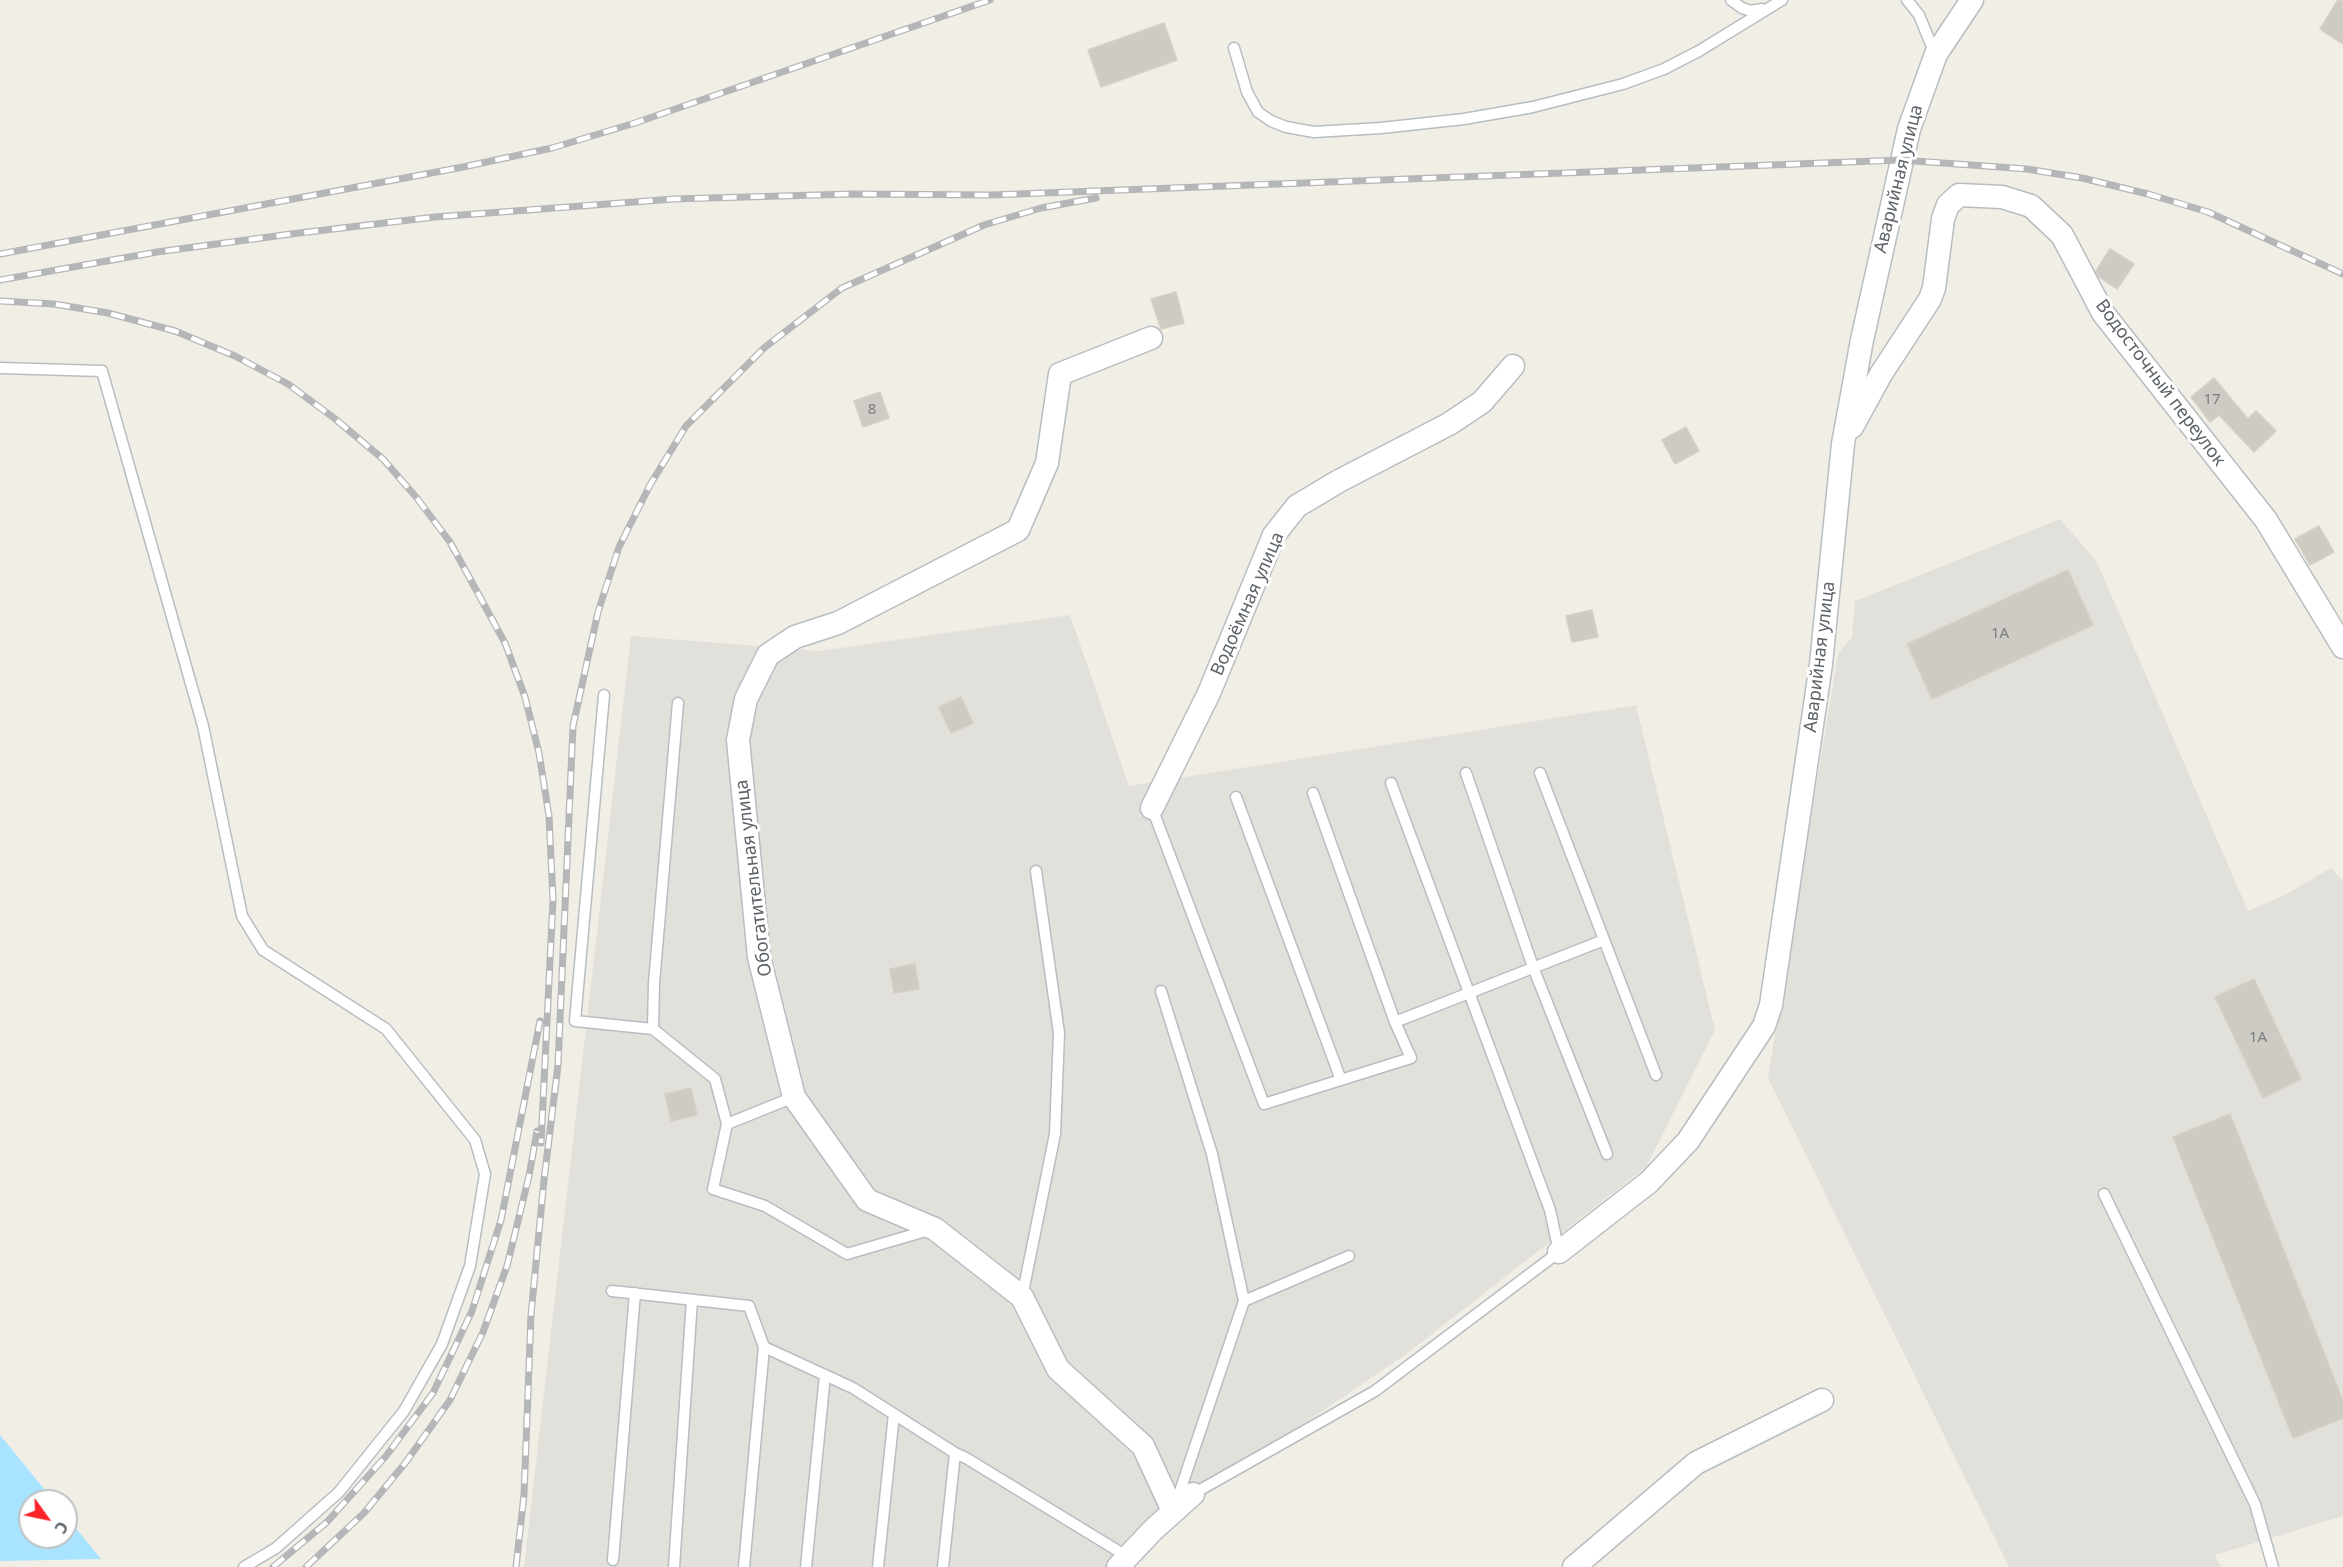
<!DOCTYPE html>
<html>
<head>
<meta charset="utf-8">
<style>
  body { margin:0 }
  #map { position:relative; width:2343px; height:1567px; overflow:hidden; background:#f1eee6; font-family:"Noto Sans",sans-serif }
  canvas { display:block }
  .north { position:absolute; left:18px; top:1489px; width:60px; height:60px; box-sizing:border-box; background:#fff; border:2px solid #bec1c3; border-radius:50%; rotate:123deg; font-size:16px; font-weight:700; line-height:24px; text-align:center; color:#5d6368 }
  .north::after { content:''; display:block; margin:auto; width:21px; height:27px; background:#fb2228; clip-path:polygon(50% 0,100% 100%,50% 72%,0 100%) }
</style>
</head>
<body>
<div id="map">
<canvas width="2343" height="1567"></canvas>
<div class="north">С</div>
</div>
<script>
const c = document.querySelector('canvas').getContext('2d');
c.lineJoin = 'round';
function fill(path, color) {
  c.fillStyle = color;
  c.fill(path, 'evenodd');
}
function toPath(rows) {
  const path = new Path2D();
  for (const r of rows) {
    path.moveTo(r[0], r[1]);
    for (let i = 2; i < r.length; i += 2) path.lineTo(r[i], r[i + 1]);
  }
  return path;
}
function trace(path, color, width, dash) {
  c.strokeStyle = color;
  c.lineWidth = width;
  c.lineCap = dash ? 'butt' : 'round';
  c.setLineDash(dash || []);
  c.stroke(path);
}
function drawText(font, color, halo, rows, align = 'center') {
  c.font = font + ' "Noto Sans",sans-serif';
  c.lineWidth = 6;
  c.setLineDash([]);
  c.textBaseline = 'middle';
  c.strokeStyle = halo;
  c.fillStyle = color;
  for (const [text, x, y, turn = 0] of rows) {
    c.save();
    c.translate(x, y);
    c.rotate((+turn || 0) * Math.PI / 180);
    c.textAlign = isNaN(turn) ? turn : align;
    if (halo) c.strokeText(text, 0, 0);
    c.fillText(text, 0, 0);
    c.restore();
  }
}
fill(toPath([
  [2060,519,2097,562,2248,911,2283,896,2331,868,2343,881,2343,1516,2215,1555,2221,1567,2009,1567,1768,1078,1838,654,1852,637,1855,601],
  [1070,615,1129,786,1636,705,1715,1030,1646,1167,1405,1355,1131,1541,1106,1567,524,1567,631,636,820,651]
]), '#e2e0da');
fill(toPath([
  [0,1435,54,1501,30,1501,30,1537,66,1537,66,1516,101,1559,0,1561]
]), '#a8e3ff');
const building = toPath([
  [2338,0,2343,0,2343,44,2320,29,2338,0],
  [1164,23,1177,60,1101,87,1088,50,1164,23],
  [2110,249,2134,264,2117,289,2099,277,2096,271,2110,249],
  [1176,292,1184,323,1161,329,1151,299,1176,292],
  [2214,378,2248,419,2256,411,2276,431,2254,452,2219,415,2210,422,2191,397,2214,378],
  [880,392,889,418,863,427,854,401,880,392],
  [1686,427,1699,451,1675,464,1662,440,1686,427],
  [2319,526,2334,552,2310,565,2295,539,2319,526],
  [2068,570,2093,625,1932,699,1907,644,2068,570],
  [1592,610,1598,637,1572,642,1566,616,1592,610],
  [961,697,973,723,951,733,939,707,961,697],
  [915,964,919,989,894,993,890,969,915,964],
  [2254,979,2301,1079,2263,1098,2215,997,2254,979],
  [691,1088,697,1115,671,1121,665,1094,691,1088],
  [2230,1114,2343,1401,2343,1418,2293,1438,2173,1137,2230,1114]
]);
fill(building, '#cecbc5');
trace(building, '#d7cfc3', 1.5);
const service = toPath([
  [1731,0,1742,8,1751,11,1762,9],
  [1907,0,1919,15,1935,54],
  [1234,48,1247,92,1258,112,1271,121,1286,127,1314,132,1381,128,1464,119,1533,107,1623,84,1664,69,1699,51,1782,0],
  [0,368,102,371,203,726,242,916,263,950,386,1029,475,1140,485,1174,470,1266,442,1344,404,1411,339,1492,276,1548,244,1567],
  [604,695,575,1021,653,1029],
  [678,703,654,983,653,1029,715,1079,727,1124,713,1189,765,1206,847,1254,929,1230],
  [1466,773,1533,967,1607,1154],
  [1540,773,1656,1075],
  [1313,793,1395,1022],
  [1236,797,1341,1080],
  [1152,808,1264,1104,1411,1058,1395,1022,1604,940],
  [1161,991,1212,1154,1244,1301,1176,1503],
  [727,1124,794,1097],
  [2104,1194,2255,1504,2273,1567],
  [612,1291,749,1306,764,1347,853,1388,955,1453],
  [1022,1297,1055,1134,1059,1033,1036,871],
  [1244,1301,1349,1256],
  [1193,1494,1375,1391,1559,1252,1550,1210,1391,783],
  [613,1560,635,1293],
  [674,1567,692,1300],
  [744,1567,764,1347],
  [806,1567,825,1375],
  [878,1567,894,1414],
  [943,1567,955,1453,966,1458,1128,1557]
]);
const minor = toPath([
  [1151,338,1060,374,1047,463,1018,530,838,623,795,637,768,655,746,699,738,740,759,957,794,1097,867,1200,935,1229,1022,1297,1058,1369,1143,1446,1173,1511],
  [1852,427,1881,374,1930,299,1934,288,1943,219,1948,205,1959,195,2002,197,2031,206,2062,235,2103,313,2266,520,2343,647],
  [1152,808,1209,693,1274,535,1297,506,1339,481,1449,424,1482,402,1513,366],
  [1559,1252,1649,1182,1688,1141,1764,1026,1771,1005,1821,664,1843,444,1862,340,1909,129,1936,54,1972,0],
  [1118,1567,1153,1530,1193,1494],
  [1574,1567,1696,1463,1822,1400]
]);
trace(service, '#b8bdc1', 13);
trace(minor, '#b8bdc1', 25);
trace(service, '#fff', 10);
trace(minor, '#fff', 22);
const rail = toPath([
  [0,254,463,167,552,148,635,123,990,0],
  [0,280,157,252,291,234,435,217,674,199,853,194,991,195,1901,160,2027,169,2082,178,2148,194,2208,212,2343,274],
  [0,301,54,304,108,313,175,331,235,356,288,384,334,418,383,459,416,497,450,542,505,643,525,697,539,753,549,816,553,900,541,1143],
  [273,1567,327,1522,386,1456,433,1393,472,1311,501,1220,540,1021],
  [306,1567,364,1513,406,1462,450,1400,483,1332,507,1266,529,1176,537,1131],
  [516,1567,524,1495,531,1315,544,1180,558,1065,573,726,598,612,619,547,650,485,686,426,764,348,842,288,984,225,1041,208,1096,198]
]);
trace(rail, '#b5b6b7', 7);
trace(rail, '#fff', 4.5, [14]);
drawText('15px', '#797d7f', null, [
  ["17",2212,400],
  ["8",872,410],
  ["1А",2000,634],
  ["1А",2258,1038]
]);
drawText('18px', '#5d6368', '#fff', [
  ["Аварийная улица",1899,179,-76],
  ["Водосточный переулок",2160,383,53],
  ["Водоёмная улица",1248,604,-66],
  ["Аварийная улица",1820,657,-83],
  ["Обогатительная улица",754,878,-97]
]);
</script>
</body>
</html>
